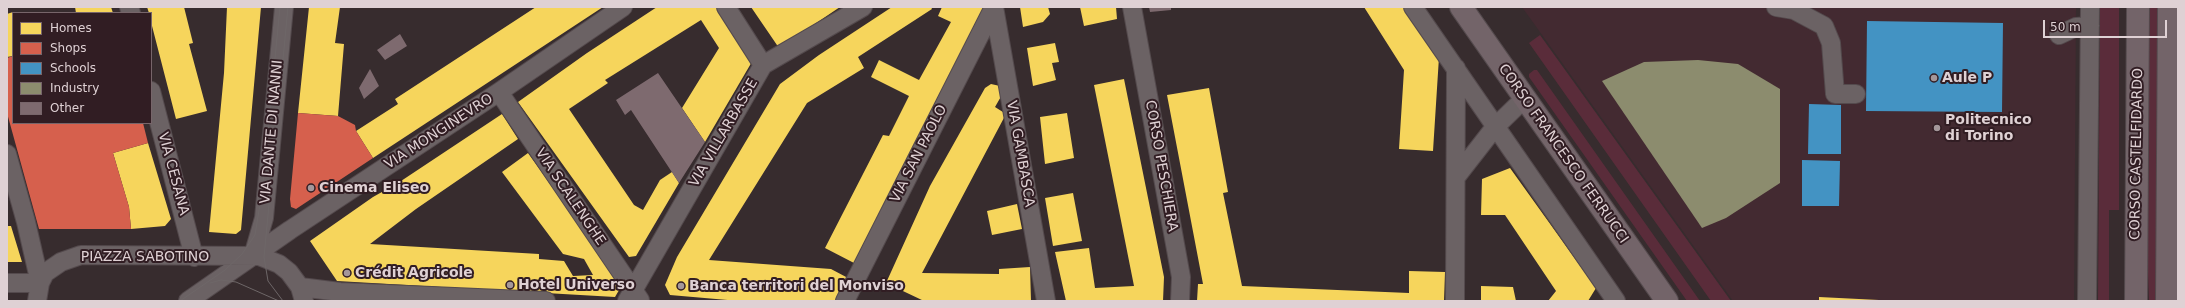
<!DOCTYPE html>
<html>
<head>
<meta charset="utf-8">
<style>
  body { margin:0 }
  #map { position:relative; width:2185px; height:308px; overflow:hidden; background:#372c2e; font-family:"DejaVu Sans",sans-serif }
  canvas { display:block }
  .frame { position:absolute; inset:0; border:8px solid #dfd1d4; pointer-events:none }
  .legend { position:absolute; left:12px; top:12px; width:140px; height:112px; box-sizing:border-box; background:#311d23; border:1px solid #77656a; margin:0; padding:5px 7px; list-style:none; font-size:12px; color:#dfd1d4 }
  .legend li { display:flex; align-items:center; gap:8px; height:20px }
  .legend b { width:20px; border:1px solid #77656a }
  .scale { position:absolute; left:2043px; top:20px; width:124px; height:18px; box-sizing:border-box; border:2px solid #dfd1d4; border-top:0; padding-left:5px; font-size:12px; line-height:14px; white-space:nowrap; color:#dfd1d4; -webkit-text-stroke:3px #311d23; paint-order:stroke }
</style>
</head>
<body>
<div id="map">
<canvas width="2185" height="308"></canvas>
<div class="frame"></div>
<ul class="legend">
<li><b style="height:11px;background:#f6d55c"></b>Homes</li>
<li><b style="height:11px;background:#d6604d"></b>Shops</li>
<li><b style="height:11px;background:#4393c3"></b>Schools</li>
<li><b style="height:11px;background:#8c8c6e"></b>Industry</li>
<li><b style="height:11px;background:#7e6a6f"></b>Other</li>
</ul>
<div class="scale">50 m</div>
</div>
<script>
const c = document.querySelector('canvas').getContext('2d');
c.lineJoin = 'round';
function fill(path, color) {
  c.fillStyle = color;
  c.fill(path, 'evenodd');
}
function toPath(rows) {
  const path = new Path2D();
  for (const r of rows) {
    path.moveTo(r[0], r[1]);
    for (let i = 2; i < r.length; i += 2) path.lineTo(r[i], r[i + 1]);
  }
  return path;
}
function trace(path, color, width, dash) {
  c.strokeStyle = color;
  c.lineWidth = width;
  c.lineCap = dash ? 'butt' : 'round';
  c.setLineDash(dash || []);
  c.stroke(path);
}
function drawText(font, color, halo, rows, align = 'center') {
  c.font = font + ' "DejaVu Sans",sans-serif';
  c.lineWidth = 4;
  c.setLineDash([]);
  c.textBaseline = 'middle';
  c.strokeStyle = halo;
  c.fillStyle = color;
  for (const [text, x, y, turn = 0] of rows) {
    c.save();
    c.translate(x, y);
    c.rotate((+turn || 0) * Math.PI / 180);
    c.textAlign = isNaN(turn) ? turn : align;
    if (halo) c.strokeText(text, 0, 0);
    c.fillText(text, 0, 0);
    c.restore();
  }
}
fill(toPath([
  [1522,7,2076,7,2074,301,1733,301]
]), '#432a31');
fill(toPath([
  [2100,7,2119,7,2119,210,2109,210,2109,301,2098,301],
  [2147,7,2160,7,2158,301,2149,301,2148,274,2145,244],
  [1540,35,1731,301,1711,301,1529,43],
  [1534,70,1537,70,1700,301,1687,301,1529,77,1529,74]
]), '#5a2c3a');
fill(toPath([
  [75,7,111,7,113,13,76,13],
  [147,7,184,7,193,43,189,44,207,111,176,119,151,22,151,13,149,13],
  [227,7,261,7,241,230,236,234,209,232,224,73],
  [309,7,340,7,335,43,344,44,338,116,298,113],
  [536,7,603,7,373,158,356,131,398,104,395,99],
  [657,7,719,7,753,60,705,142,682,108,719,48,701,20,605,80,608,83,569,109,634,205,643,210,660,180,672,172,679,183,636,256,629,257,518,102,587,53],
  [751,7,840,7,779,48],
  [892,7,931,7,932,9,858,57,864,68,807,103,709,260,831,269,848,278,836,301,739,301,670,295,665,285,677,257,780,84,819,55],
  [942,7,984,7,854,263,825,248,883,135,889,136,909,96,871,77,879,60,919,80,951,22,938,16],
  [1020,7,1048,7,1050,14,1043,22,1023,27],
  [1080,7,1116,7,1117,19,1084,26],
  [1364,7,1407,7,1439,57,1433,151,1399,149,1404,70],
  [13,12,13,56,7,57,7,14],
  [1055,43,1059,62,1052,63,1056,80,1033,86,1027,48],
  [1124,79,1164,277,1163,301,1066,301,1055,252,1089,248,1095,288,1134,286,1094,85],
  [991,84,1000,86,1003,93,995,107,1006,114,922,273,999,274,999,269,1030,267,1031,301,924,301,886,283,930,186,985,88],
  [1209,88,1228,192,1223,193,1242,286,1409,293,1409,271,1445,272,1444,301,1197,301,1198,284,1203,284,1167,95],
  [1067,113,1074,158,1045,164,1040,117],
  [502,114,518,139,416,209,370,244,539,254,539,259,564,261,573,276,593,275,584,259,563,254,502,172,528,153,622,285,615,297,337,281,310,241,373,197,398,183],
  [148,143,171,219,165,226,131,229,129,207,113,153],
  [1510,168,1596,288,1588,301,1548,301,1556,291,1505,215,1481,215,1482,179],
  [1073,193,1082,241,1053,246,1045,198],
  [1017,204,1022,229,992,235,987,211],
  [7,226,11,226,22,262,7,262],
  [1481,286,1513,287,1516,301,1481,301],
  [1819,297,1879,300,1879,301,1819,301]
]), '#f6d55c');
fill(toPath([
  [13,56,13,123,143,123,148,143,113,153,129,207,131,229,39,229,7,113,7,58],
  [298,113,338,116,355,125,356,131,373,158,296,209,291,207,290,199]
]), '#d6604d');
fill(toPath([
  [1867,21,2003,23,2002,112,1866,111],
  [1809,104,1841,105,1841,154,1808,154],
  [1802,160,1840,161,1839,206,1802,206]
]), '#4393c3');
fill(toPath([
  [1698,60,1738,64,1780,89,1780,183,1726,218,1702,228,1602,81,1644,62]
]), '#8c8c6e');
fill(toPath([
  [1149,7,1171,7,1171,10,1150,12],
  [400,34,407,46,385,60,377,50],
  [370,69,379,86,364,99,359,88],
  [658,73,705,142,679,183,631,110,625,115,616,100]
]), '#7e6a6f');
const minor = toPath([
  [129,7,131,13],
  [726,7,763,65],
  [994,7,1046,301],
  [1132,7,1181,277,1180,301],
  [1413,7,1616,301],
  [1776,7,1794,10,1824,26,1831,43,1835,94,1856,94],
  [2059,35,2076,27,2090,26],
  [151,91,194,257],
  [499,92,640,300],
  [7,154,26,222,40,283,7,283],
  [1456,177,1495,127,1524,99],
  [253,256,264,218,284,7],
  [300,287,340,292,546,301],
  [37,301,40,283,45,273,61,262,81,255,259,256,279,264,289,272,300,287,304,301],
  [188,301,290,230,499,92,623,7],
  [627,301,763,65,863,7],
  [845,301,994,7],
  [1455,301,1456,68],
  [2087,301,2090,7]
]);
const major = toPath([
  [1461,7,1667,301],
  [2136,301,2138,7],
  [2167,301,2169,7]
]);
trace(minor, '#544a4d', 20);
trace(major, '#544a4d', 24);
trace(minor, '#6b6264', 18);
trace(major, '#736469', 22);
trace(toPath([
  [210,283,221,280,236,282,279,301],
  [180,301,225,270,242,254,255,235,262,192,280,7],
  [283,301,268,281,264,257,288,7]
]), '#6e6768', 1);
for (const [x, y, r, color] of [
  [1934,78,4,"#a4979a"],
  [1937,128,4,"#a4979a"],
  [311,188,4,"#a4979a"],
  [347,273,4,"#a4979a"],
  [510,285,4,"#a4979a"],
  [681,286,4,"#a4979a"]
]) {
  const dot = new Path2D();
  dot.arc(x, y, r, 0, 2 * Math.PI);
  c.fillStyle = color;
  c.fill(dot);
  trace(dot, '#311d23', 1.5);
}
drawText('bold 14px', '#dfd1d4', '#311d23', [
  ["Aule P",1942,78],
  ["Politecnico",1945,120],
  ["di Torino",1945,136],
  ["Cinema Eliseo",319,188],
  ["Crédit Agricole",355,273],
  ["Hotel Universo",518,285],
  ["Banca territori del Monviso",689,286]
], 'left');
drawText('14px', '#dfd1d4', '#311d23', [
  ["VIA DANTE DI NANNI",272,132,-85],
  ["VIA MONGINEVRO",439,132,-33],
  ["VIA VILLARBASSE",724,133,-60],
  ["VIA SAN PAOLO",919,154,-63],
  ["VIA GAMBASCA",1020,154,80],
  ["CORSO FRANCESCO FERRUCCI",1563,154,55],
  ["CORSO CASTELFIDARDO",2137,154,-89],
  ["CORSO PESCHIERA",1161,166,80],
  ["VIA CESANA",173,174,75],
  ["VIA SCALENGHE",570,197,56],
  ["PIAZZA SABOTINO",145,257]
]);
</script>
</body>
</html>
